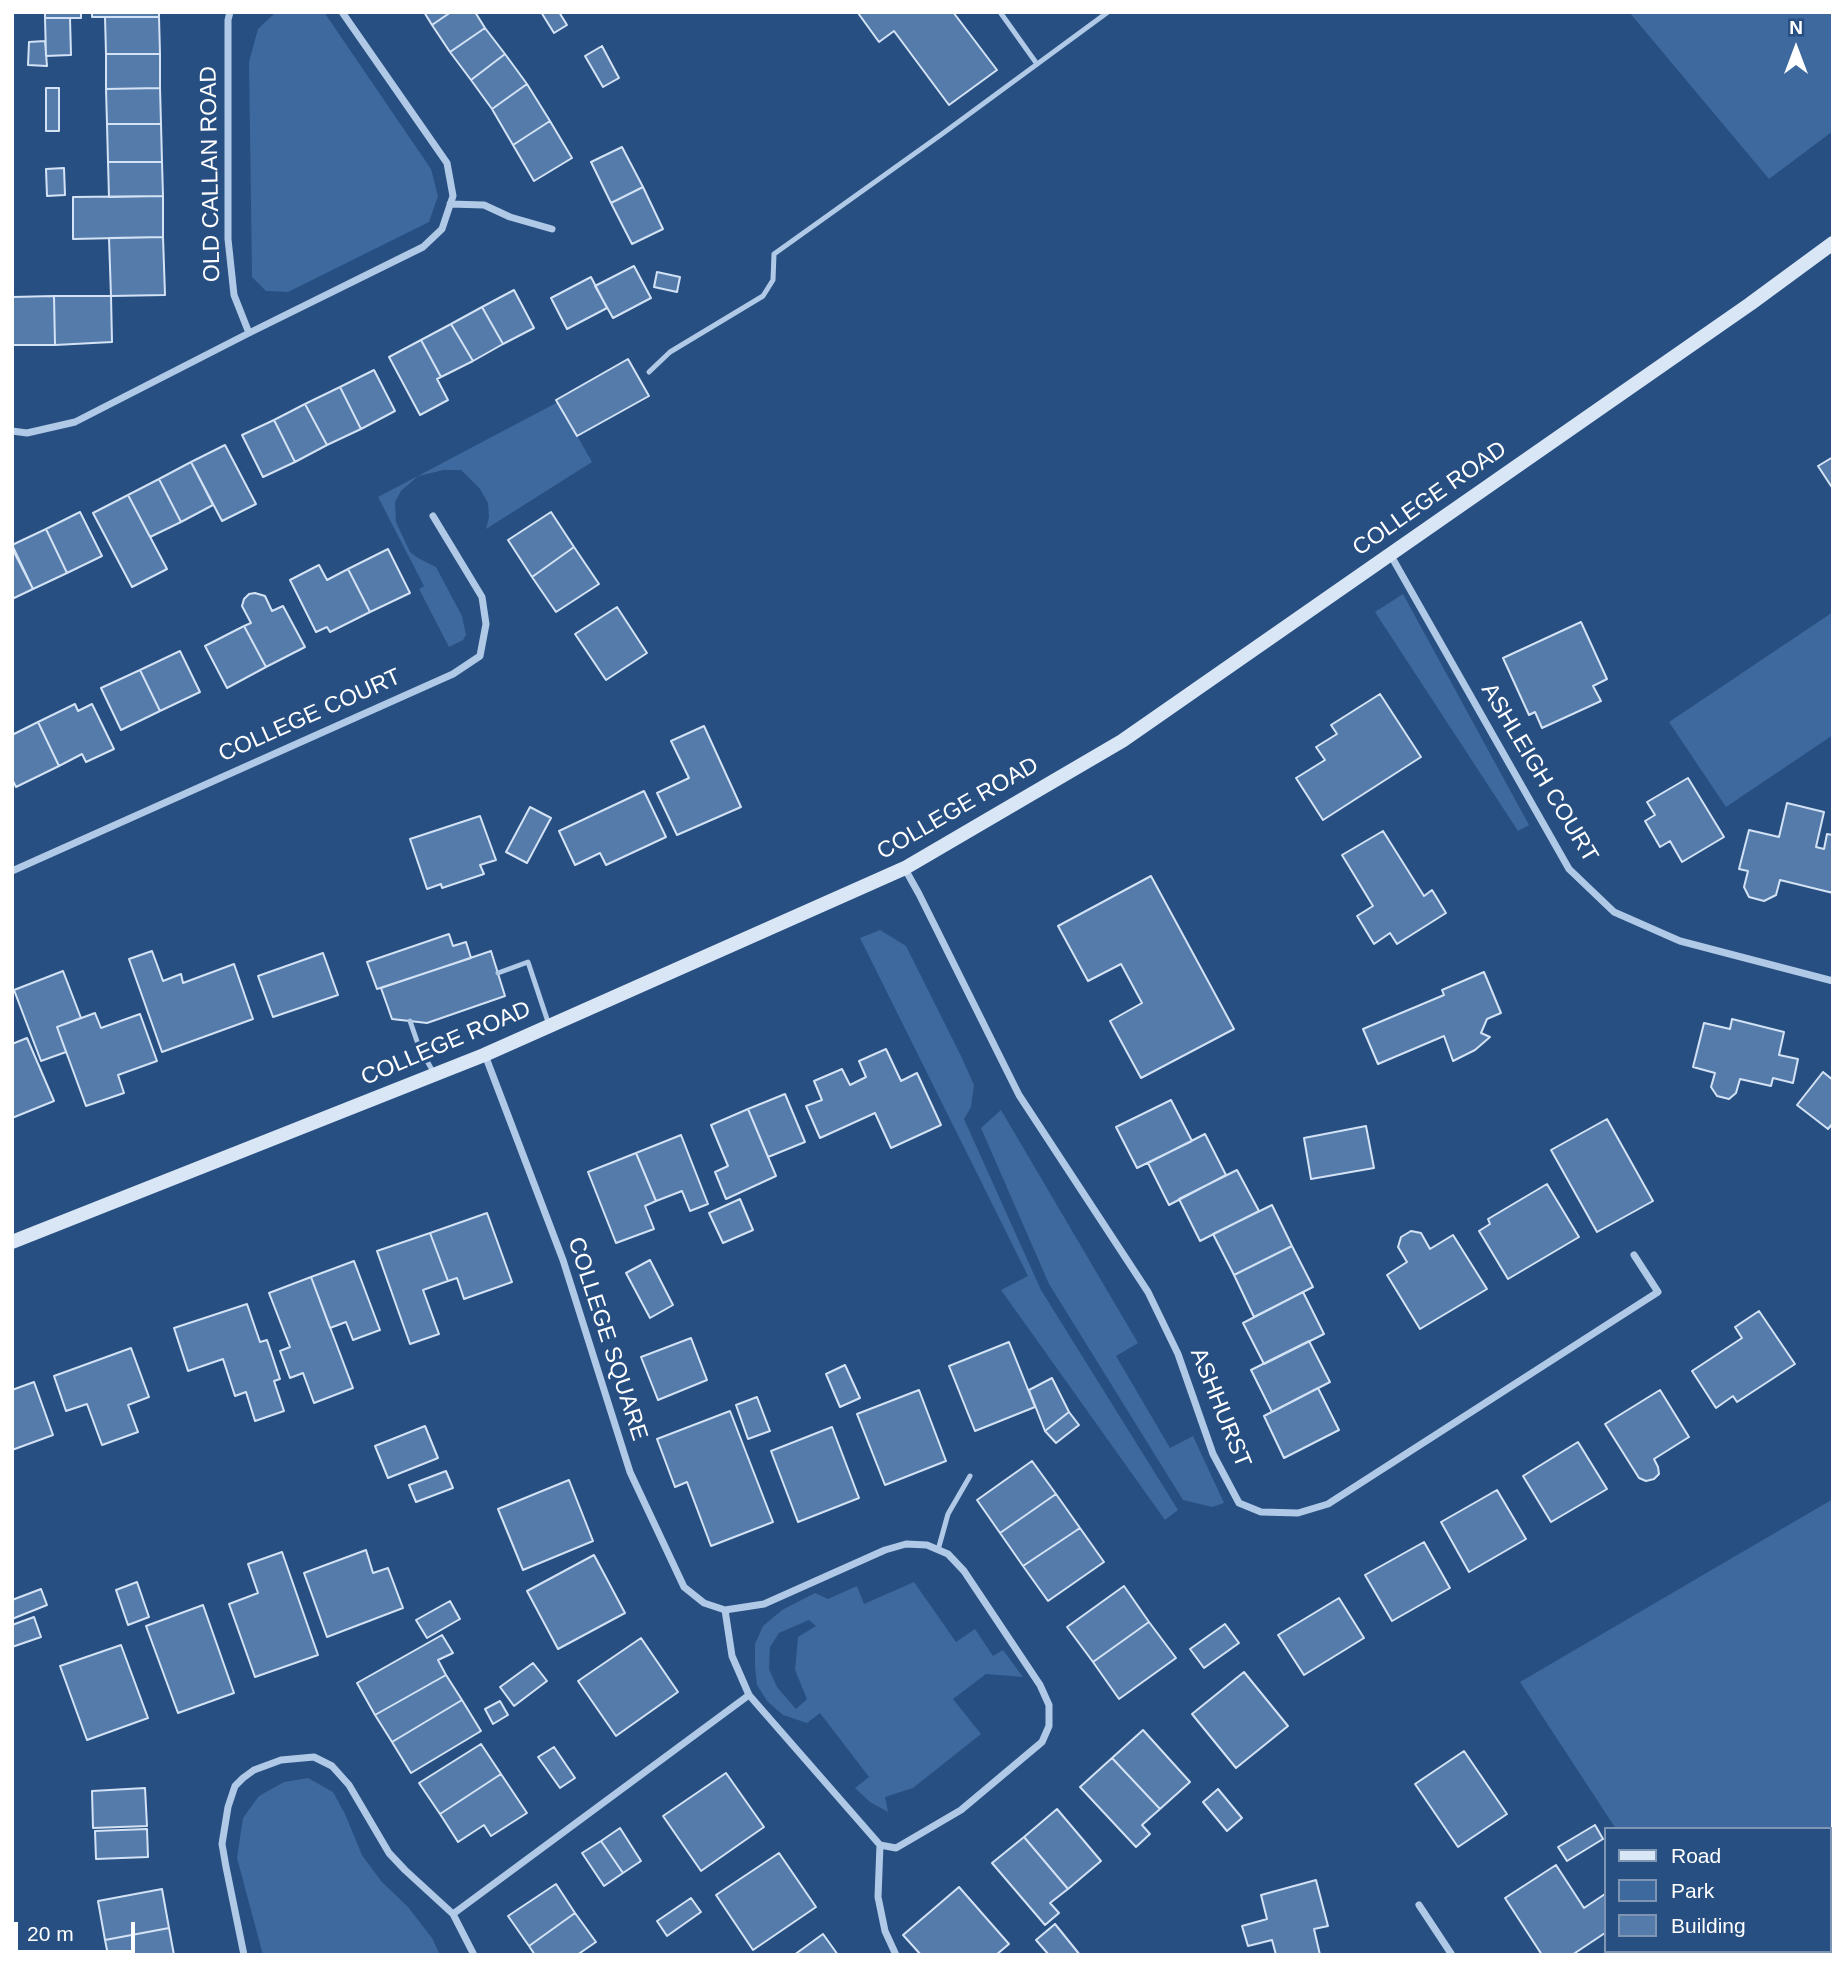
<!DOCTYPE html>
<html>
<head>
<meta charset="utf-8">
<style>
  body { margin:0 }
  #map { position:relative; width:1845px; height:1967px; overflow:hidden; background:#284f81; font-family:Helvetica,sans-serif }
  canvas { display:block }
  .frame { position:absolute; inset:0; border:14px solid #fff; pointer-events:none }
  .legend { position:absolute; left:1604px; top:1827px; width:228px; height:126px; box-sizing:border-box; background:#284f81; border:2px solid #7e95b3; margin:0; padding:9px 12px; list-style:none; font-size:21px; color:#fff }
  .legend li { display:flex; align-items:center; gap:14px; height:35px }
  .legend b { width:35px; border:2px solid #7e95b3 }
  .north { position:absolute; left:1761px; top:14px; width:70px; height:70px; -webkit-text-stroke:5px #284f81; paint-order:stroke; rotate:0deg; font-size:19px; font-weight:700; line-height:28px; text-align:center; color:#fff }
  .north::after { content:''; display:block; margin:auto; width:24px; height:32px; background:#fff; clip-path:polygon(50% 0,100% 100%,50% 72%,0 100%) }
  .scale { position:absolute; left:14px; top:1922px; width:121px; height:32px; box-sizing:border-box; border:4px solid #fff; border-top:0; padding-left:9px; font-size:21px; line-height:24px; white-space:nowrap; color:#fff; -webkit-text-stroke:5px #284f81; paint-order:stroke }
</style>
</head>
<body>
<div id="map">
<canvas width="1845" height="1967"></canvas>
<div class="frame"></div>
<ul class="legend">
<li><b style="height:9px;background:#d9e6f6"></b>Road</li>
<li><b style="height:19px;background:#3d699e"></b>Park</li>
<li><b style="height:19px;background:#557bab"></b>Building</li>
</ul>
<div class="north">N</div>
<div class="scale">20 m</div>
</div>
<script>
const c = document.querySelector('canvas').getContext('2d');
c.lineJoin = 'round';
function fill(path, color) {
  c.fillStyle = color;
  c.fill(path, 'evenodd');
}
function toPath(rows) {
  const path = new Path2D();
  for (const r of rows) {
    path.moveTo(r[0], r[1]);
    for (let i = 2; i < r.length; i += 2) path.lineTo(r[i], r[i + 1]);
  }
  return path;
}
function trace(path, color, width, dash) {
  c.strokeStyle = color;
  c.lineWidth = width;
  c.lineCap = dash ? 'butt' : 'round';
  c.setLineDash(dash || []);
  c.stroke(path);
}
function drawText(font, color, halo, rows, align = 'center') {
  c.font = font + ' Helvetica,sans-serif';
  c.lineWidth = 7;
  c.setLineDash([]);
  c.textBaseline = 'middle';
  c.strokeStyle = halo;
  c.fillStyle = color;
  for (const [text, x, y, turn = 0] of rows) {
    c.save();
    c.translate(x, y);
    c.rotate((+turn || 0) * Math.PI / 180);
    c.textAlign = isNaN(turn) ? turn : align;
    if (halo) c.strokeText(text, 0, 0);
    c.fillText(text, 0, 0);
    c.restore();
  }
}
fill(toPath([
  [276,12,324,12,431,169,438,196,429,222,288,292,266,291,252,277,249,62,258,29],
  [1629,12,1833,12,1833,131,1769,179],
  [558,402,592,462,486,529,489,517,488,503,480,489,461,470,444,470,418,476,401,491,395,502,396,522,410,552,418,558,436,567,462,616,466,635,463,640,449,647,419,589,424,586,378,497],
  [1403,594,1529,825,1518,831,1375,612],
  [1833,612,1833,735,1726,807,1669,722],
  [880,930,906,946,961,1056,974,1085,971,1107,964,1119,1041,1290,1178,1510,1165,1520,1001,1290,1028,1276,860,938],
  [1001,1110,1138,1343,1116,1356,1170,1448,1193,1436,1224,1503,1212,1507,1183,1500,1049,1284,981,1128],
  [1833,1499,1833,1955,1698,1955,1696,1951,1829,1951,1829,1829,1616,1829,1520,1682],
  [914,1582,956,1642,975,1629,993,1656,1003,1650,1023,1677,986,1674,953,1699,981,1734,913,1788,885,1797,888,1812,870,1802,855,1788,869,1777,820,1713,807,1723,783,1715,767,1701,757,1685,755,1667,755,1644,763,1626,782,1610,815,1593,828,1599,857,1586,864,1604],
  [809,1620,816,1626,798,1637,795,1670,807,1699,796,1709,777,1687,769,1669,770,1647,779,1633],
  [308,1778,333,1792,345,1814,362,1855,381,1881,408,1907,432,1938,440,1955,263,1955,237,1858,243,1818,259,1796,284,1782]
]), '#3d699e');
const building = toPath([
  [45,12,81,12,81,18,45,18,45,12],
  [92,12,159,12,159,17,92,17,92,12],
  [424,12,451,12,432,25,424,12],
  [451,12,475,12,485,28,450,52,432,25,451,12],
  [541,12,559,12,567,25,554,33,541,12],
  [953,12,997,70,949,105,894,31,879,42,858,13,953,12],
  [105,17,159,17,160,54,106,54,105,17],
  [45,18,70,18,71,55,46,56,45,18],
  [485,28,505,54,471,80,450,52,485,28],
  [45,41,47,66,28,65,29,42,45,41],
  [602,46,619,78,603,87,585,56,602,46],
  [106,54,160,54,160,88,106,89,106,54],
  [505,54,527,84,492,109,471,80,505,54],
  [527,84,550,121,513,145,492,109,527,84],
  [46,88,59,88,59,131,46,131,46,88],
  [160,88,161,124,107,124,106,89,160,88],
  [550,121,572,158,534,181,513,145,550,121],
  [107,124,161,124,162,162,108,162,107,124],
  [622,147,643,187,611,203,591,162,622,147],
  [108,162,162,162,163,196,109,197,108,162],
  [64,168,65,195,47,196,46,169,64,168],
  [643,187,663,229,632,244,611,203,643,187],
  [163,196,163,237,73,239,73,197,163,196],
  [163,237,165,295,111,296,109,238,163,237],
  [634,266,651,298,613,318,595,286,634,266],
  [657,272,680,277,677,292,654,287,657,272],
  [591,277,607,308,567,329,551,298,591,277],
  [514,290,534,328,503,344,482,307,514,290],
  [54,296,55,345,13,345,12,297,54,296],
  [54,296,111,296,112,342,55,345,54,296],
  [482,307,503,344,473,361,451,324,482,307],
  [451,324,473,361,441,377,421,340,451,324],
  [421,340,441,377,437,379,448,400,420,415,389,357,421,340],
  [628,359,649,396,577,436,556,400,628,359],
  [374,370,395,411,361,429,340,387,374,370],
  [340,387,361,429,327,445,305,404,340,387],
  [305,404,327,445,295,462,274,420,305,404],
  [274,420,295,462,263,477,242,435,274,420],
  [225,445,256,504,222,521,191,462,225,445],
  [1833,457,1833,489,1818,466,1833,457],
  [191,462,213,505,181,522,159,479,191,462],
  [159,479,181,522,150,537,128,495,159,479],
  [128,495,167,569,132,587,93,513,128,495],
  [80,512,102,556,67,573,46,529,80,512],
  [551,512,574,547,532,577,508,540,551,512],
  [46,529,67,573,33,589,12,545,46,529],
  [574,547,599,584,556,612,532,577,574,547],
  [12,548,33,589,12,599,12,548],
  [388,549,410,593,370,612,348,569,388,549],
  [319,565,327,580,348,569,370,612,330,632,327,627,316,632,290,580,319,565],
  [255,593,265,596,272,611,283,606,305,647,266,667,244,626,251,623,242,606,244,599,249,594,255,593],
  [617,607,647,653,606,680,575,634,617,607],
  [1581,622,1607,679,1593,686,1601,701,1542,728,1535,712,1529,715,1503,658,1581,622],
  [244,626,266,667,227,688,205,646,244,626],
  [180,651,200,692,160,711,140,670,180,651],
  [140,670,160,711,121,730,101,688,140,670],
  [1380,694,1421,757,1323,820,1296,778,1325,760,1316,747,1337,734,1331,725,1380,694],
  [75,704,78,711,92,704,114,749,86,762,82,754,59,766,38,722,75,704],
  [38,722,59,766,16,787,12,779,12,735,38,722],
  [704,726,741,807,677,835,657,793,689,778,671,741,704,726],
  [1688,778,1724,837,1682,862,1670,841,1660,847,1645,821,1655,815,1647,802,1688,778],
  [644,791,666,837,606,865,600,853,575,865,559,831,644,791],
  [1787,803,1824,812,1816,847,1824,849,1827,834,1833,835,1833,893,1780,880,1776,895,1764,901,1749,897,1744,887,1748,871,1739,869,1749,830,1779,837,1787,803],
  [530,807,551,818,527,863,506,852,530,807],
  [480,816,496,860,480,865,484,874,442,888,441,884,427,889,410,839,480,816],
  [1383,831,1424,896,1432,890,1446,913,1397,944,1390,933,1374,944,1357,916,1373,906,1342,855,1383,831],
  [1151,876,1234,1029,1141,1078,1110,1021,1142,1003,1121,964,1088,981,1058,926,1151,876],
  [449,934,453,946,466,942,471,958,377,989,367,962,449,934],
  [152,951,163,981,181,974,183,983,234,964,253,1019,162,1052,129,959,152,951],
  [491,951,505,996,427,1023,392,1019,381,988,491,951],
  [323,953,338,995,273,1017,258,976,323,953],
  [63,971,81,1018,57,1027,66,1052,41,1061,14,990,63,971],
  [1484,972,1501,1013,1487,1019,1481,1033,1490,1037,1475,1050,1453,1061,1444,1036,1378,1064,1363,1029,1444,995,1442,990,1484,972],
  [95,1013,101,1028,140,1014,157,1061,118,1075,124,1093,86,1106,57,1027,95,1013],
  [1732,1019,1784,1032,1779,1055,1798,1059,1793,1083,1773,1078,1771,1086,1740,1079,1736,1093,1729,1099,1717,1096,1711,1087,1715,1073,1693,1067,1704,1023,1730,1029,1732,1019],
  [27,1038,54,1101,12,1118,12,1044,27,1038],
  [886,1049,901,1081,917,1073,941,1125,891,1148,875,1113,820,1138,806,1106,822,1100,814,1081,842,1069,850,1085,866,1077,859,1061,886,1049],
  [1823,1072,1833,1080,1833,1123,1828,1129,1797,1105,1823,1072],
  [785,1094,805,1142,768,1157,748,1109,785,1094],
  [1171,1100,1192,1141,1137,1168,1116,1127,1171,1100],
  [748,1109,776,1176,726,1199,715,1172,728,1166,711,1125,748,1109],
  [1607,1119,1653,1201,1597,1232,1551,1150,1607,1119],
  [1366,1126,1374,1168,1311,1179,1304,1138,1366,1126],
  [1205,1134,1226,1175,1169,1205,1148,1163,1205,1134],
  [681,1135,708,1204,690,1211,682,1191,656,1201,636,1153,681,1135],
  [636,1153,656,1201,645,1206,654,1229,616,1243,588,1172,636,1153],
  [1237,1170,1259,1211,1200,1241,1179,1199,1237,1170],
  [1547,1184,1579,1237,1508,1279,1479,1231,1490,1224,1488,1219,1547,1184],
  [740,1199,753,1230,723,1243,709,1213,740,1199],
  [1272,1205,1292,1246,1234,1275,1213,1234,1272,1205],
  [487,1213,512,1282,464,1299,457,1278,448,1281,430,1233,487,1213],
  [1411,1231,1421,1233,1430,1249,1453,1235,1487,1289,1420,1329,1387,1275,1407,1262,1398,1247,1401,1237,1411,1231],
  [430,1233,448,1281,423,1290,439,1334,410,1344,377,1251,430,1233],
  [1292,1246,1313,1287,1254,1317,1234,1275,1292,1246],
  [650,1260,673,1305,650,1318,626,1273,650,1260],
  [354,1261,380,1330,353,1340,346,1322,330,1328,311,1277,354,1261],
  [311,1277,353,1388,314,1403,303,1373,290,1378,280,1351,290,1347,269,1293,311,1277],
  [1303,1292,1324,1334,1264,1364,1243,1323,1303,1292],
  [247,1304,260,1342,267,1340,280,1379,274,1381,284,1411,255,1421,246,1392,235,1396,223,1359,188,1371,174,1328,247,1304],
  [1759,1311,1795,1364,1737,1402,1733,1396,1716,1408,1692,1371,1742,1338,1735,1327,1759,1311],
  [691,1338,707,1380,658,1400,641,1357,691,1338],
  [1309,1341,1330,1382,1272,1412,1251,1370,1309,1341],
  [1009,1342,1035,1407,975,1431,949,1366,1009,1342],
  [131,1348,149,1397,128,1405,138,1432,102,1445,87,1404,66,1411,54,1376,131,1348],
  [845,1365,860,1398,840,1407,826,1374,845,1365],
  [1052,1378,1069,1412,1045,1431,1029,1390,1052,1378],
  [34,1382,53,1435,12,1450,12,1390,34,1382],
  [1318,1388,1339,1430,1284,1458,1264,1416,1318,1388],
  [919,1390,946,1461,885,1485,857,1414,919,1390],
  [1660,1390,1689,1437,1654,1459,1658,1467,1659,1474,1654,1479,1646,1481,1639,1478,1605,1424,1660,1390],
  [757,1397,770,1431,748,1439,736,1405,757,1397],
  [730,1411,773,1522,711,1546,687,1482,675,1487,657,1439,730,1411],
  [1069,1412,1079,1425,1056,1443,1045,1431,1069,1412],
  [425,1426,438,1458,388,1478,375,1446,425,1426],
  [832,1427,859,1498,798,1522,771,1451,832,1427],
  [1578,1442,1607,1489,1551,1522,1523,1476,1578,1442],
  [1032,1461,1056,1494,1000,1533,977,1500,1032,1461],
  [446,1471,453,1488,416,1502,409,1485,446,1471],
  [569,1480,593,1541,523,1570,498,1509,569,1480],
  [1497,1490,1526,1539,1469,1572,1441,1522,1497,1490],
  [1056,1494,1080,1528,1023,1566,1000,1533,1056,1494],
  [1080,1528,1104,1562,1048,1601,1023,1566,1080,1528],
  [1424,1542,1450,1588,1392,1621,1365,1575,1424,1542],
  [366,1550,373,1573,388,1568,403,1608,327,1637,304,1573,366,1550],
  [282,1552,318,1655,255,1677,229,1604,258,1593,248,1564,282,1552],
  [594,1555,625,1613,558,1649,527,1591,594,1555],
  [137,1582,149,1617,128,1625,116,1590,137,1582],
  [1124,1586,1149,1622,1093,1662,1067,1627,1124,1586],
  [41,1589,47,1605,12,1619,12,1600,41,1589],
  [1339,1598,1364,1638,1304,1675,1278,1635,1339,1598],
  [450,1601,460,1619,427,1638,416,1620,450,1601],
  [203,1605,234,1693,178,1713,146,1626,203,1605],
  [34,1617,41,1637,12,1647,12,1625,34,1617],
  [1149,1622,1176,1658,1119,1699,1093,1662,1149,1622],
  [1225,1624,1239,1643,1204,1668,1190,1649,1225,1624],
  [442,1635,453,1653,438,1660,446,1675,375,1715,357,1683,442,1635],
  [641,1638,678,1692,616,1736,578,1681,641,1638],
  [121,1645,148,1718,87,1740,60,1666,121,1645],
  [533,1663,547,1681,514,1706,500,1687,533,1663],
  [1244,1672,1288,1726,1236,1768,1192,1714,1244,1672],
  [446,1675,462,1700,392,1742,375,1715,446,1675],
  [462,1700,481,1731,411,1773,392,1742,462,1700],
  [500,1701,508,1715,493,1724,485,1709,500,1701],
  [1143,1730,1190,1782,1160,1809,1112,1758,1143,1730],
  [481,1744,501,1774,440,1814,419,1783,481,1744],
  [554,1747,575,1778,560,1788,538,1757,554,1747],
  [1464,1751,1507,1814,1458,1847,1415,1784,1464,1751],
  [1112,1758,1160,1809,1142,1825,1150,1834,1136,1847,1080,1787,1112,1758],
  [726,1773,764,1827,701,1871,663,1816,726,1773],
  [501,1774,527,1813,491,1836,484,1825,458,1842,440,1814,501,1774],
  [145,1788,147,1826,93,1828,92,1791,145,1788],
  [1218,1789,1242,1818,1227,1831,1203,1802,1218,1789],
  [1057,1809,1101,1861,1068,1889,1024,1837,1057,1809],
  [1595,1825,1603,1839,1567,1861,1558,1847,1595,1825],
  [620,1828,641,1861,623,1873,601,1841,620,1828],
  [147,1829,148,1857,96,1859,95,1831,147,1829],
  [1024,1837,1068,1889,1050,1903,1059,1913,1045,1925,992,1863,1024,1837],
  [601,1841,623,1873,604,1886,582,1853,601,1841],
  [779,1853,816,1907,753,1950,716,1895,779,1853],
  [1556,1865,1584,1908,1605,1894,1605,1933,1572,1955,1542,1955,1505,1898,1556,1865],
  [1316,1880,1328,1926,1314,1929,1320,1955,1276,1955,1272,1940,1248,1946,1242,1926,1267,1919,1261,1895,1316,1880],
  [556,1884,575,1913,529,1946,508,1916,556,1884],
  [959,1887,1009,1944,996,1955,921,1955,903,1935,959,1887],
  [162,1889,169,1928,105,1940,98,1901,162,1889],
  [691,1898,701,1912,667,1936,657,1921,691,1898],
  [575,1913,596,1942,577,1955,535,1955,529,1946,575,1913],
  [1055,1924,1080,1955,1049,1955,1036,1940,1055,1924],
  [169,1928,174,1955,108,1955,105,1940,169,1928],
  [823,1934,838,1955,794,1955,823,1934],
  [1649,1951,1688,1951,1688,1952,1683,1955,1652,1955,1649,1951]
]);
fill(building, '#557bab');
trace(building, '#d3e3f5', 2);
trace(toPath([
  [1000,12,1037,64],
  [649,372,670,352,763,296,773,280,774,254,942,134,1108,12],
  [498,973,528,962,549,1025],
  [410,1021,419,1047,435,1075],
  [938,1550,948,1514,970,1476]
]), '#b0c9e6', 5);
trace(toPath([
  [230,12,228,20,228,239,234,295,249,333],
  [450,204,484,205,510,217,552,229],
  [12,431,27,433,75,422,249,333,423,247,442,229,453,196,447,163,342,12],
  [1390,554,1569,869,1614,912,1680,941,1833,981],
  [905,869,919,894,1019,1095,1148,1292,1178,1354,1213,1454,1239,1503,1261,1512,1298,1513,1328,1504,1658,1292,1634,1255],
  [12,871,453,674,480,656,486,624,482,597,433,516],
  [485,1055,563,1260,630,1472,684,1587,704,1603,725,1610,764,1604,885,1550,906,1544,927,1545,948,1554,964,1571,1040,1685,1049,1705,1049,1726,1042,1742,961,1810,896,1848,880,1845,749,1695,732,1656,725,1610],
  [880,1845,878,1897,885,1931,896,1955],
  [1419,1905,1452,1955],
  [453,1914,749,1695],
  [244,1955,226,1867,222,1844,228,1807,235,1786,243,1778,254,1770,281,1760,314,1757,332,1766,349,1785,389,1853,405,1870,453,1914,474,1955]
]), '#b0c9e6', 7);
trace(toPath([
  [12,1242,484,1055,905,868,1122,741,1750,304,1833,243]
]), '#d9e6f6', 14);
drawText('23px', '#fff', '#284f81', [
  ["OLD CALLAN ROAD",211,174,-91],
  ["COLLEGE ROAD",1430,499,-35],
  ["COLLEGE COURT",310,716,-24],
  ["ASHLEIGH COURT",1539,773,59],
  ["COLLEGE ROAD",958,809,-30],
  ["COLLEGE ROAD",446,1044,-23],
  ["COLLEGE SQUARE",607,1339,72],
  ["ASHHURST",1220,1408,68]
]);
</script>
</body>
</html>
